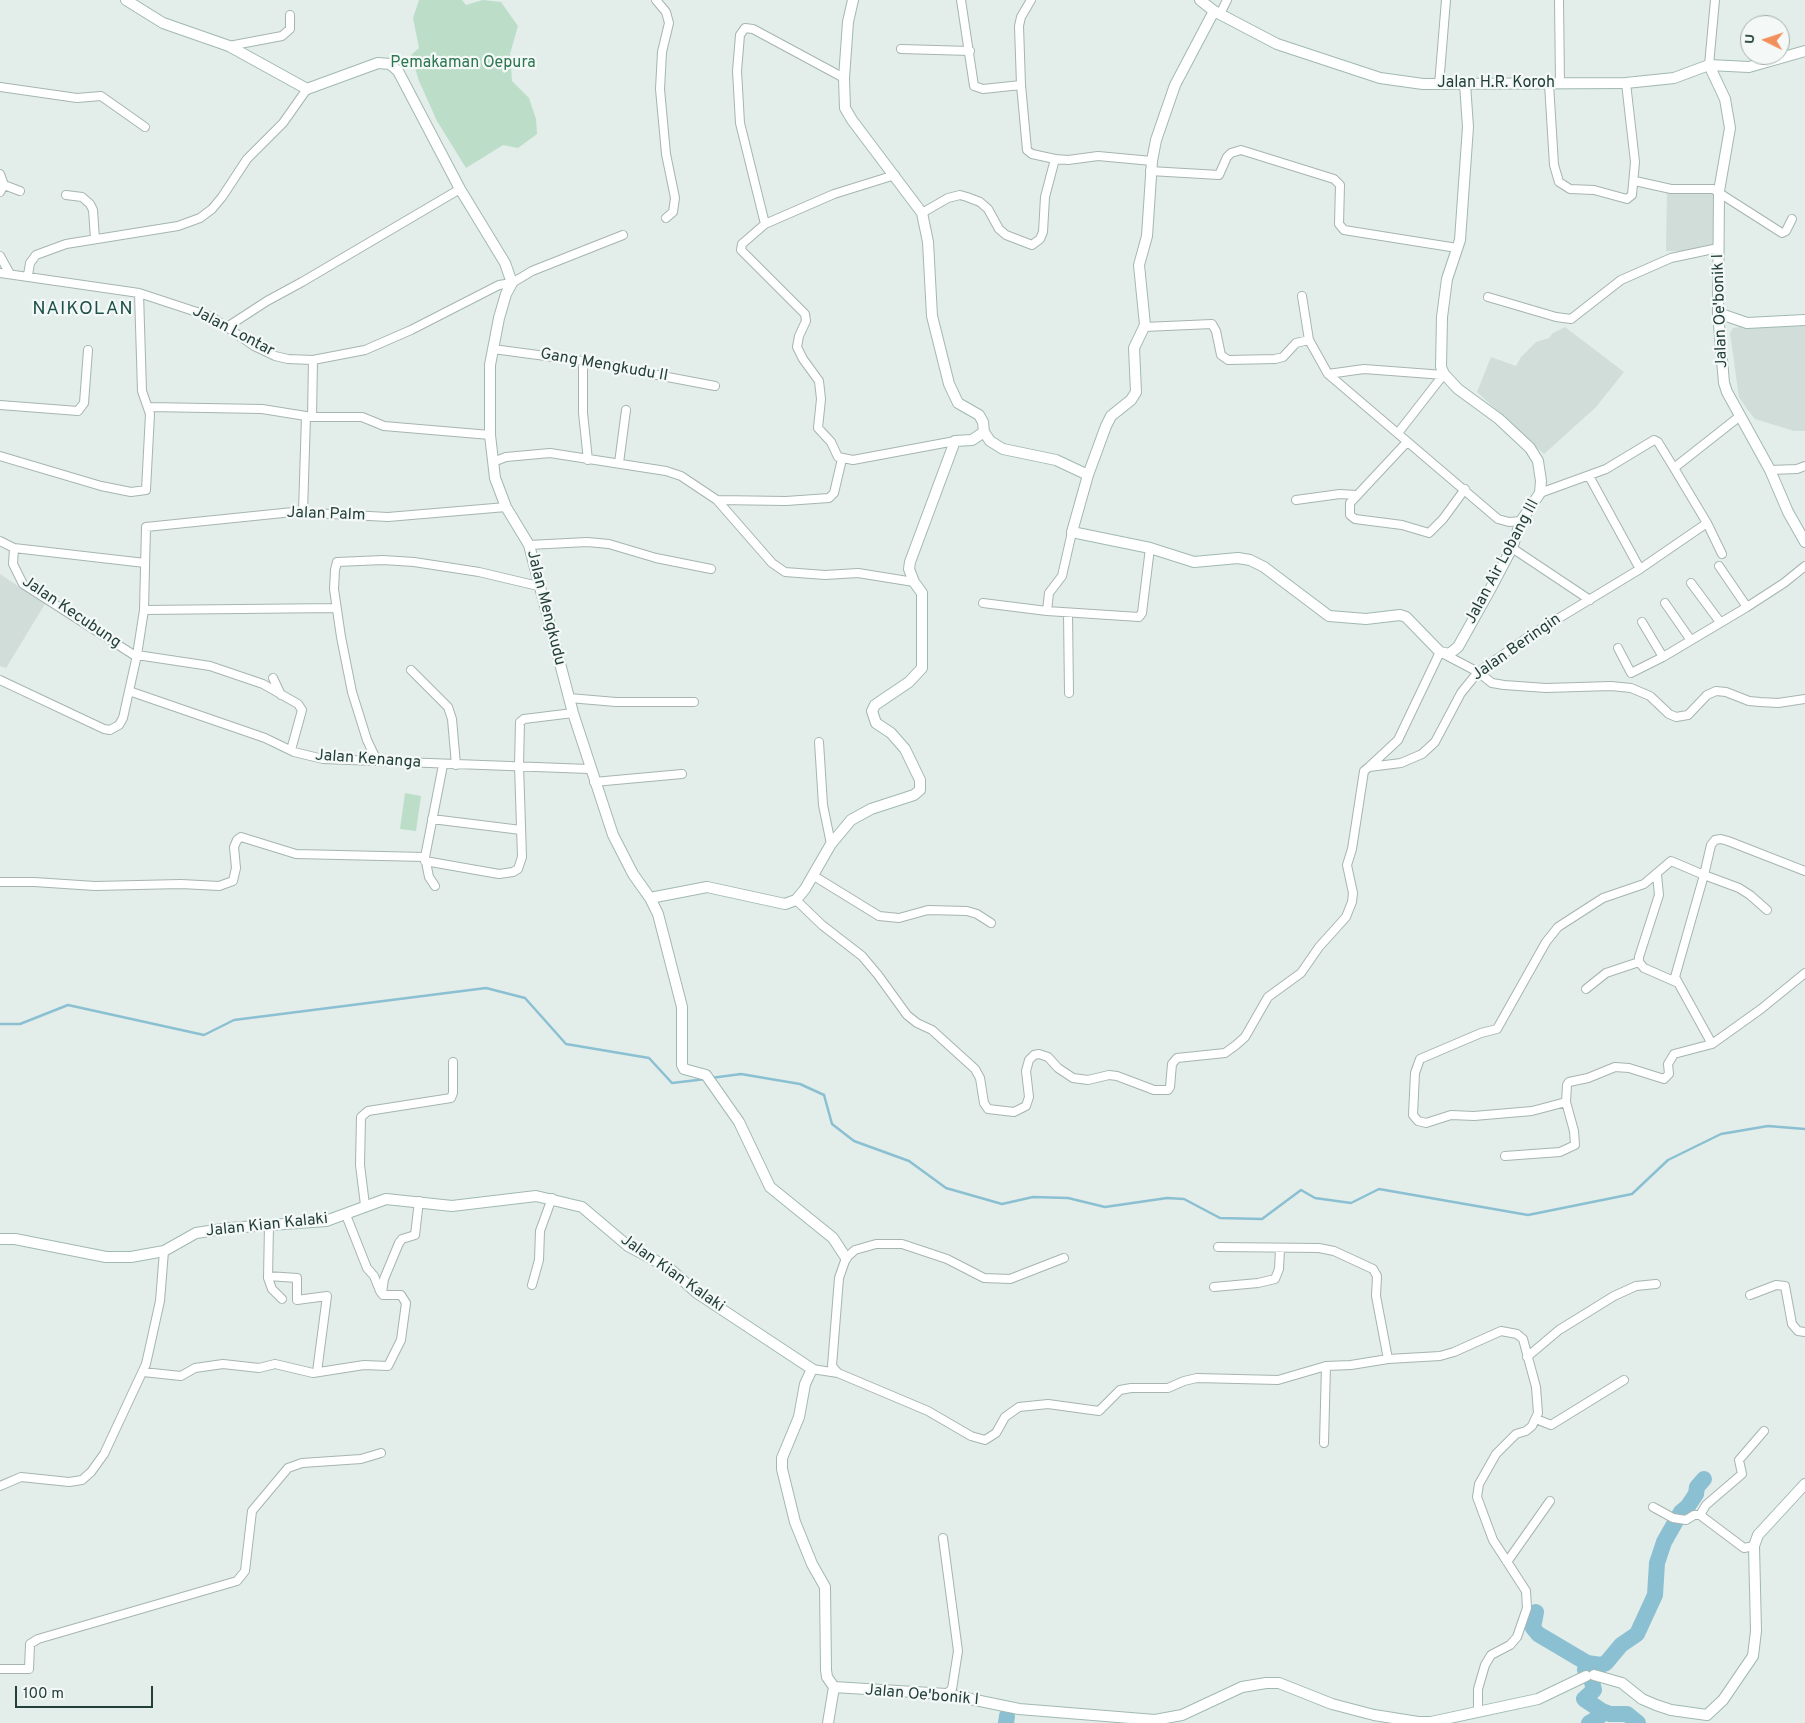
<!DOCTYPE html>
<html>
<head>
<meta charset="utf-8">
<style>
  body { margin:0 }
  #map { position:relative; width:1805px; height:1723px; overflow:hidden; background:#e3edea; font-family:Overpass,sans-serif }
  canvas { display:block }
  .north { position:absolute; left:1740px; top:15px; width:50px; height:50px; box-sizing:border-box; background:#f4f9f7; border:1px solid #a0afab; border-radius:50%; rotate:274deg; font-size:14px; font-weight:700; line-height:20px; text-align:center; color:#233f3a }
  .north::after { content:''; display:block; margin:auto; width:18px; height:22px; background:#f2905c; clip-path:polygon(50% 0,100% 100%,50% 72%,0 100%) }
  .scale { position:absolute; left:15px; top:1686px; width:138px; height:22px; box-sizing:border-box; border:2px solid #233f3a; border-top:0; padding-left:6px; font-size:15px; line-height:18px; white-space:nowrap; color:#233f3a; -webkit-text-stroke:4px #f4f9f7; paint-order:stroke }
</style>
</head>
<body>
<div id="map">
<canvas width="1805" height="1723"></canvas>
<div class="north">U</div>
<div class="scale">100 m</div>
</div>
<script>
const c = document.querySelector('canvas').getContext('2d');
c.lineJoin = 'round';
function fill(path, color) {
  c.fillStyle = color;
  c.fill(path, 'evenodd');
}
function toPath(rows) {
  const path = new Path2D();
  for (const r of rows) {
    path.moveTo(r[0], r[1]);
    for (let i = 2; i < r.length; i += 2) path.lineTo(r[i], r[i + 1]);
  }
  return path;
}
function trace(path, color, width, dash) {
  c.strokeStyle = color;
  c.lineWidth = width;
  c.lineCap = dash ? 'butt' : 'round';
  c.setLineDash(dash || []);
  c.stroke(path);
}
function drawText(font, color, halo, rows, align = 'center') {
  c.font = font + ' Overpass,sans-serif';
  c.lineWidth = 4.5;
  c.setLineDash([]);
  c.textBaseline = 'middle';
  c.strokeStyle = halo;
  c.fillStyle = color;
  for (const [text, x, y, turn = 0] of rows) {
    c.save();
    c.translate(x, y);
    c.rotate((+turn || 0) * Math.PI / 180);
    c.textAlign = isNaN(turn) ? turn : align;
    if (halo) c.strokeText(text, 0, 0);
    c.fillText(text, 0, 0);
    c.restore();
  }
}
fill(toPath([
  [1667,193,1715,194,1714,252,1666,251],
  [1805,323,1805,431,1794,431,1755,419,1747,409,1739,397,1730,333,1733,328,1753,325],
  [1565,327,1624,372,1596,407,1544,454,1477,392,1491,357,1516,366,1521,357,1536,342,1549,338,1553,333],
  [0,574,45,604,6,668,0,666]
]), '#d1ddd9');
fill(toPath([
  [419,0,462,0,466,5,483,0,501,2,518,26,510,54,512,81,529,98,536,119,537,134,518,148,503,145,466,168,437,121,419,81,411,55,419,48,413,18],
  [405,793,421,796,416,831,400,829]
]), '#bcdec9');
trace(toPath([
  [0,1024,20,1024,68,1005,204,1035,234,1020,486,988,525,998,566,1044,649,1058,672,1083,706,1079],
  [711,1078,741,1074,800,1084,824,1095,832,1124,854,1141,909,1161,946,1188,1002,1204,1033,1197,1068,1198,1105,1207,1167,1198,1184,1199,1220,1218,1262,1219,1301,1190,1315,1198,1351,1203,1379,1189,1528,1215,1632,1194,1668,1160,1721,1134,1768,1126,1805,1129]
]), '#8bc0d2', 2.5);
trace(toPath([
  [1536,1612,1533,1628,1538,1634,1587,1663],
  [1602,1711,1610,1714,1627,1714,1638,1723],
  [1006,1723,1007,1716],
  [1589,1723,1599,1717,1602,1711,1584,1699,1594,1690,1590,1674,1585,1670,1587,1663,1601,1665,1606,1663,1621,1645,1637,1634,1655,1595,1657,1563,1664,1542,1681,1512,1688,1506,1696,1494,1697,1487,1704,1479]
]), '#8bc0d2', 16);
const street = toPath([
  [656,0,666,12,669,23,662,52,660,89,666,154,675,198,673,212,666,218],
  [961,0,974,86,983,89,1021,85,1027,150,1032,154,1055,159],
  [1559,0,1560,84],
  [1220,14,1227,0],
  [229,46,282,36,290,29,290,15],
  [901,49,970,51],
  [1709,65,1715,0],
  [1549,84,1554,165,1559,182,1570,189,1594,190,1627,199,1632,195,1635,162,1626,83],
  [1021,85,1019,26,1021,17,1031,0],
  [1439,85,1446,0],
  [0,87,77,98,101,96,145,127],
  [1150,171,1219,175,1227,157,1231,153,1241,150,1334,179,1340,185,1339,224,1344,230,1457,248],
  [0,174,4,185,0,192],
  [895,175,834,194,765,224,742,244,741,250,805,314,806,321,799,336,797,347,803,359,819,381,821,399,818,428,831,442,838,457,853,460,955,441],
  [1635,181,1671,189,1713,189,1782,233,1786,231,1792,219],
  [4,185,20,191],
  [66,195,82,197,90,204,93,210,95,239],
  [922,213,948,198,960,195,967,197,980,202,988,209,999,229,1006,235,1032,245,1040,239,1043,232,1045,197,1055,159,1068,160,1098,156,1152,161],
  [765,224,740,123,737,71,740,35,745,28,753,29,844,78],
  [0,256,10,274],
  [0,273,139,293,212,317,254,346,275,356,288,359,313,360,365,350,411,330,499,285,512,283,532,271,623,235],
  [28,275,30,263,36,255,66,244,178,226,200,218,212,209,222,197,247,159,283,123,307,89],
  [1302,296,1309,340],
  [1488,297,1556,317,1571,319,1621,280,1671,258,1718,248],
  [227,327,267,301,302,282,460,189],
  [1144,327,1212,324,1216,331,1221,355,1228,360,1275,359,1283,357,1296,343,1309,340,1328,374,1498,519,1509,522,1521,521],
  [493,349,583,361,715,386],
  [583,361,583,413,588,460],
  [1328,374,1364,369,1444,375],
  [0,405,78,411,84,403,88,350],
  [149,407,262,409,312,417,313,360],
  [312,417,362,417,384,426,490,435],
  [1398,433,1444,374],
  [1407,442,1350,503,1350,515,1355,519,1402,525,1429,533,1443,519,1465,489],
  [0,456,101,486,131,492,146,490,150,414,142,391,139,293],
  [493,462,506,457,550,453,666,471,681,476,717,500,772,563,785,572,825,575,858,573,914,582],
  [619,463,626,410],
  [1674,468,1707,523,1722,554],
  [1770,470,1797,469,1805,466],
  [1589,476,1640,569],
  [1540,493,1606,469,1654,440,1658,442,1674,468,1740,416],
  [717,500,786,501,829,498,834,493,842,459],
  [1296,500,1340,494,1356,495],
  [303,512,306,416],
  [1072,532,1062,576,1049,593,1047,611,1139,617,1142,613,1150,548],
  [0,541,14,548,13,564,23,584,137,657],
  [529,545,587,542,609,544,656,558,711,569],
  [14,548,145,563],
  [1512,548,1590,600],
  [1719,566,1747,607],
  [1691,583,1720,622],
  [983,603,1047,611],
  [1665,603,1690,639],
  [144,610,336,608],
  [1068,613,1069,693],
  [1642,622,1663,657],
  [1618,648,1631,673,1663,657,1747,607,1784,583,1805,566],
  [137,655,210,666,263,684,298,704,302,710,291,750],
  [411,670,448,707,452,719,456,765],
  [273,678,281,695],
  [0,680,104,729,110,730,119,725,123,718,137,655,144,610,146,527,293,512,388,517,506,507],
  [129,691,265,738,294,752,323,759,589,769],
  [569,698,616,702,694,702],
  [819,742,823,805,831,844],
  [377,761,367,740,352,692,341,637,334,589,335,570,337,562,383,560,414,562,479,572,538,586],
  [1369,767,1398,740,1440,652,1478,672,1492,683,1504,685,1546,688,1611,686,1631,688,1650,696,1669,714,1676,717,1688,715,1707,695,1716,691,1726,692,1749,701,1760,702,1778,703,1805,699],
  [594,782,682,774],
  [432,819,521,830],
  [425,861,499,874,513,872,518,869,522,857,519,765,520,722,524,719,573,713],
  [1657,875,1659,895,1639,957,1639,962,1644,968,1676,982],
  [814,876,879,916,899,918,928,910,967,911,977,914,991,923],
  [0,882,34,882,95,886,181,884,219,886,233,881,236,868,234,847,237,840,241,837,296,854,425,857],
  [435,886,429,877,425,857,443,765],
  [796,900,822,925,862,956,878,975,907,1015,917,1023,932,1030,975,1069,980,1078,984,1103,988,1109,1014,1112,1026,1106,1029,1097,1026,1071,1029,1060,1034,1055,1039,1054,1048,1057,1058,1068,1073,1078,1088,1080,1109,1075,1117,1076,1154,1090,1168,1090,1170,1087,1172,1064,1177,1058,1225,1053,1236,1045,1245,1037,1268,997,1301,973,1319,947,1346,917,1352,902,1353,893,1347,865,1352,849,1364,771,1369,767,1401,763,1422,754,1435,742,1461,693,1478,672,1531,635,1640,569,1707,523],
  [1767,910,1750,895,1739,888,1704,875,1711,845,1715,840,1721,839,1728,841,1805,871],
  [1586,989,1606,973,1639,962],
  [1712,1044,1675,977,1704,875,1671,861,1644,884,1603,898,1558,927,1546,942,1497,1029,1481,1033,1420,1059,1415,1073,1413,1115,1418,1121,1426,1123,1451,1115,1474,1116,1532,1111,1566,1102,1567,1085,1569,1082,1588,1078,1615,1067,1629,1068,1664,1079,1669,1074,1668,1064,1674,1054,1712,1044,1761,1009,1805,973],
  [1505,1156,1560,1152,1575,1145,1574,1131,1566,1102],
  [365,1205,360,1165,361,1117,368,1111,451,1098,453,1093,453,1062],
  [269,1225,268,1278,272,1289,282,1299],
  [1218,1247,1319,1248,1334,1251,1373,1269,1377,1276,1376,1296,1388,1359],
  [268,1276,297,1278,297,1300,327,1296,317,1372],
  [532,1285,539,1260,540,1231,552,1198],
  [1214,1287,1258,1283,1275,1279,1279,1269,1280,1249],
  [382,1293,384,1279,399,1243,402,1239,415,1235,419,1201],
  [1750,1295,1776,1285,1785,1286,1792,1324,1798,1331,1805,1332],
  [1527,1357,1559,1330,1614,1296,1636,1286,1656,1284],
  [812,1369,838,1373,928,1411,971,1436,985,1440,996,1433,1005,1417,1019,1407,1048,1404,1099,1411,1120,1390,1131,1388,1168,1388,1184,1381,1197,1378,1278,1380,1326,1366,1351,1365,1388,1359,1440,1356,1454,1352,1501,1331,1517,1334,1523,1339,1536,1387,1538,1413,1532,1426,1526,1431,1516,1434,1496,1454,1479,1484,1477,1497,1493,1540,1526,1591,1527,1608,1517,1637,1510,1645,1491,1655,1485,1665,1478,1689,1478,1712],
  [143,1372,181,1376,195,1368,223,1364,259,1368,275,1364,313,1373,364,1365,388,1366,401,1340,406,1303,401,1295,383,1295,380,1291,374,1276,367,1268,346,1215],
  [838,1373,832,1366,839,1278,846,1258,855,1250,876,1244,902,1244,947,1259,984,1278,1010,1279,1064,1258],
  [1536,1419,1551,1425,1624,1380],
  [1324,1443,1326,1366],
  [0,1486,21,1477,69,1482,82,1480,91,1472,104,1454,146,1364,160,1301,164,1251],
  [1653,1507,1673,1518,1686,1520,1694,1515,1700,1515,1744,1548,1754,1546],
  [1700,1515,1706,1505,1742,1474,1739,1460,1764,1431],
  [943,1538,958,1651,952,1689,946,1694],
  [1507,1562,1550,1501],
  [0,1669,29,1669,30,1644,38,1639,237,1581,245,1571,252,1511,288,1468,302,1463,361,1459,381,1453]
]);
const secondary = toPath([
  [126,0,163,23,229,46,307,89,378,63,390,64,398,71,460,189,505,263,512,283,506,294,499,318,490,365,490,435,495,478,506,507,529,545,573,713,613,835,633,874,650,898,707,887,785,904,796,900,805,889,831,844,851,820,871,809,914,795,920,790,920,780,905,749,891,733,876,723,872,711,875,705,909,682,922,668,922,593,914,582,909,569,910,562,955,441,972,440,984,432,983,422,979,415,958,403,949,384,932,316,928,242,922,213,852,120,845,108,844,78,848,22,853,0],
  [1200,0,1214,11,1277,44,1380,78,1423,84,1626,83,1674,78,1709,65,1749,67,1805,51],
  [1214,11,1175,85,1156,140,1152,161,1147,236,1139,265,1145,325,1134,348,1136,392,1131,400,1111,416,1106,426,1088,475,1072,532,1150,548,1194,562,1238,558,1250,560,1264,567,1329,616,1366,619,1400,615,1406,617,1440,652,1449,654,1458,647,1492,586,1512,548,1521,521,1540,493,1541,481,1538,461,1530,448,1499,419,1458,389,1444,374,1441,367,1442,317,1447,279,1460,240,1468,127,1465,84],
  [1709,65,1725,99,1730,128,1719,191,1718,313,1724,383,1727,392,1770,470,1788,512,1805,542],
  [1718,313,1747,323,1805,320],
  [984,432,990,441,1003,449,1056,460,1088,475],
  [650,898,658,914,682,1007,682,1065,684,1069,706,1075,739,1122,770,1187,833,1238,846,1258],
  [0,1239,15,1239,106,1257,131,1257,164,1251,196,1233,229,1228,326,1221,386,1199,452,1206,536,1196,582,1207,628,1246,669,1268,697,1293,812,1369,805,1384,799,1417,782,1458,782,1469,795,1522,812,1564,825,1587,826,1670,827,1677,834,1687,946,1694,1019,1709,1155,1720,1182,1715,1242,1687,1266,1683,1279,1683,1332,1704,1374,1715,1418,1722,1431,1722,1538,1699,1586,1676],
  [1594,1675,1622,1683,1642,1699,1656,1705,1671,1710,1707,1715,1723,1700,1753,1656,1756,1631,1754,1546,1758,1535,1805,1484],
  [828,1723,834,1687]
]);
trace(street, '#a6b5b2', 10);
trace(secondary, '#a1b9b3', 12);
trace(street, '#fff', 8);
trace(secondary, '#fff', 10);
drawText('16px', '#2c7650', '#f4f9f7', [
  ["Pemakaman Oepura",463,64]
]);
drawText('16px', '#233f3a', '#f4f9f7', [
  ["Jalan H.R. Koroh",1496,84],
  ["Jalan Oe'bonik I",1721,311,-92],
  ["Jalan Lontar",233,332,28],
  ["Gang Mengkudu II",604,366,10],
  ["Jalan Palm",326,515,2],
  ["Jalan Air Lobang III",1503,562,-62],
  ["Jalan Mengkudu",545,608,76],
  ["Jalan Kecubung",71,613,34],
  ["Jalan Beringin",1517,648,-35],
  ["Jalan Kenanga",368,760,4],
  ["Jalan Kian Kalaki",267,1226,-6],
  ["Jalan Kian Kalaki",672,1274,35],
  ["Jalan Oe'bonik I",922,1696,5]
]);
c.letterSpacing = '1px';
drawText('19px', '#1e514a', '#f4f9f7', [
  ["NAIKOLAN",83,310]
]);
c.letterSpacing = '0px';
</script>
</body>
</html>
